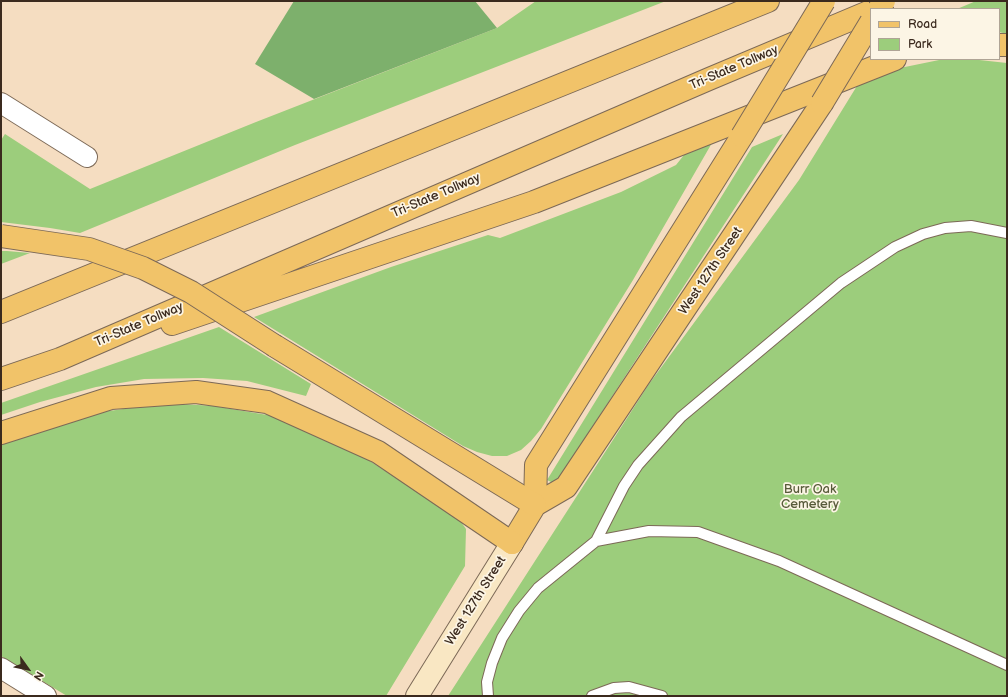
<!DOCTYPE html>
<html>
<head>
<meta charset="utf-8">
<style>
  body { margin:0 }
  #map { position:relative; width:1008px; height:697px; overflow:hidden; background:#f5ddc1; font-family:"Balsamiq Sans",sans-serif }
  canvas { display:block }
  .frame { position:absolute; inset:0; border:2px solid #3b2a1e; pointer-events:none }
  .legend { position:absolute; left:870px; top:8px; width:130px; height:52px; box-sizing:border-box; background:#fcf5e5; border:1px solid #afa495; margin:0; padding:5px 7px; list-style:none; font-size:12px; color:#3b2a1e }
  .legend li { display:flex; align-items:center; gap:8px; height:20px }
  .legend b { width:20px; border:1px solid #afa495 }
  .north { position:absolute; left:8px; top:649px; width:40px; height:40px; -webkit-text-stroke:3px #fcf5e5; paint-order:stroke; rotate:123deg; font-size:11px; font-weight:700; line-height:16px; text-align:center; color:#3b2a1e }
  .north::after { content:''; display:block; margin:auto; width:14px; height:18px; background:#3b2a1e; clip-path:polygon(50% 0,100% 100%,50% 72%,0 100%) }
</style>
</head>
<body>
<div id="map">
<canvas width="1008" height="697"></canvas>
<div class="frame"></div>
<ul class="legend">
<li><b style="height:5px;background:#f1c369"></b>Road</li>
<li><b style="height:11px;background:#9ccd7c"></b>Park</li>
</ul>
<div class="north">N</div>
</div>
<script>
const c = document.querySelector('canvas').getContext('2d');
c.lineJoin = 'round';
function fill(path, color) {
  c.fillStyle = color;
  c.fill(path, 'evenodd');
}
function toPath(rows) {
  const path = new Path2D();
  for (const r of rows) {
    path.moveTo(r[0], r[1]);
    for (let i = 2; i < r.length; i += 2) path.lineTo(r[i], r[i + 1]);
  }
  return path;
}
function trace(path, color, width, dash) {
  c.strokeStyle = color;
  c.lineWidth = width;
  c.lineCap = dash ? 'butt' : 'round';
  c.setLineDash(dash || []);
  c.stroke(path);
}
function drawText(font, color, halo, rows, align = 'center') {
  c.font = font + ' "Balsamiq Sans",sans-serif';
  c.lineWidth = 3.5;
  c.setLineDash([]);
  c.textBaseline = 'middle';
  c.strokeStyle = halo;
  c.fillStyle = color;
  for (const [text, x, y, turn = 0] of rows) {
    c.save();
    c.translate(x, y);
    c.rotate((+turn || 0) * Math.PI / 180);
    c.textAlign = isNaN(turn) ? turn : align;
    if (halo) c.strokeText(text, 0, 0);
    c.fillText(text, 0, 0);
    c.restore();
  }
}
fill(toPath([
  [536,1,666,1,295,145,80,233,50,228,1,222,1,140,5,134,90,189,256,122,497,28],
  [976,1,1007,1,1007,34,999,32,999,9,957,9],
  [944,59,970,59,1007,63,1007,696,448,696,649,384,799,180,860,81,900,68],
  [783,134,555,484,547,480,752,147],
  [716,136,633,280,541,429,531,441,521,450,507,456,492,456,477,452,463,446,254,317,391,267,488,235,500,238,621,192,676,165,688,150],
  [1,251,7,251,30,253,1,264],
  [219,327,311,384,306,396,247,381,203,378,144,379,96,387,40,402,1,415,1,403],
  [165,403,214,406,285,418,339,441,459,519,466,529,465,566,386,696,67,696,1,656,1,443,102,412]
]), '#9ccd7c');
fill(toPath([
  [294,1,475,1,497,28,314,99,255,64]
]), '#7db06c');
const lane = toPath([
  [596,541,649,531,698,532,779,561,1007,665],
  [488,696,487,682,492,663,502,638,519,611,538,588,596,541,624,486,638,465,681,417,841,283,895,247,923,234,945,228,971,226,1007,233],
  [592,696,614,688,629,687,662,696]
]);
const street = toPath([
  [1,103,87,157],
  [1,668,46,696]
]);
const secondary = toPath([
  [417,696,512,543]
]);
const primary = toPath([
  [535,505,536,465,742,136],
  [512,543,535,505,566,487,822,103]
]);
const highway = toPath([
  [999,45,1007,45],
  [1,312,768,1],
  [172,324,534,202,895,59],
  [275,346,535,505],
  [1,379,60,359,709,79,871,11],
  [1,433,111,398,196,392,267,402,378,452,512,543]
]);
trace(lane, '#7c6957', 12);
trace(street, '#7c6957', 22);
trace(secondary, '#7c6957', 24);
trace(primary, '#7c6957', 24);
trace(highway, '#7c6957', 24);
trace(lane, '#fff', 10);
trace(street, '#fff', 20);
trace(secondary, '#f9e7c3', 22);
trace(primary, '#f1c369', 22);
trace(highway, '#f1c369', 22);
const primaryBridge = toPath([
  [879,9,884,1],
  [822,103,871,22],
  [742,136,824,1]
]);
const highwayBridge = toPath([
  [1,236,89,249,143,268,191,292,275,346]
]);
trace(primaryBridge, '#7c6957', 24, []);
trace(highwayBridge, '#7c6957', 24, []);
trace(primaryBridge, '#f1c369', 22);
trace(highwayBridge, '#f1c369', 22);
drawText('13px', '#3b2a1e', '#fcf5e5', [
  ["Tri-State Tollway",734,68,-23],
  ["Tri-State Tollway",436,196,-23],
  ["West 127th Street",711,271,-56],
  ["Tri-State Tollway",139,325,-23],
  ["West 127th Street",476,601,-58]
]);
drawText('13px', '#585b3a', '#fcf5e5', [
  ["Burr Oak",810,490],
  ["Cemetery",810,505]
]);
</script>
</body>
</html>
